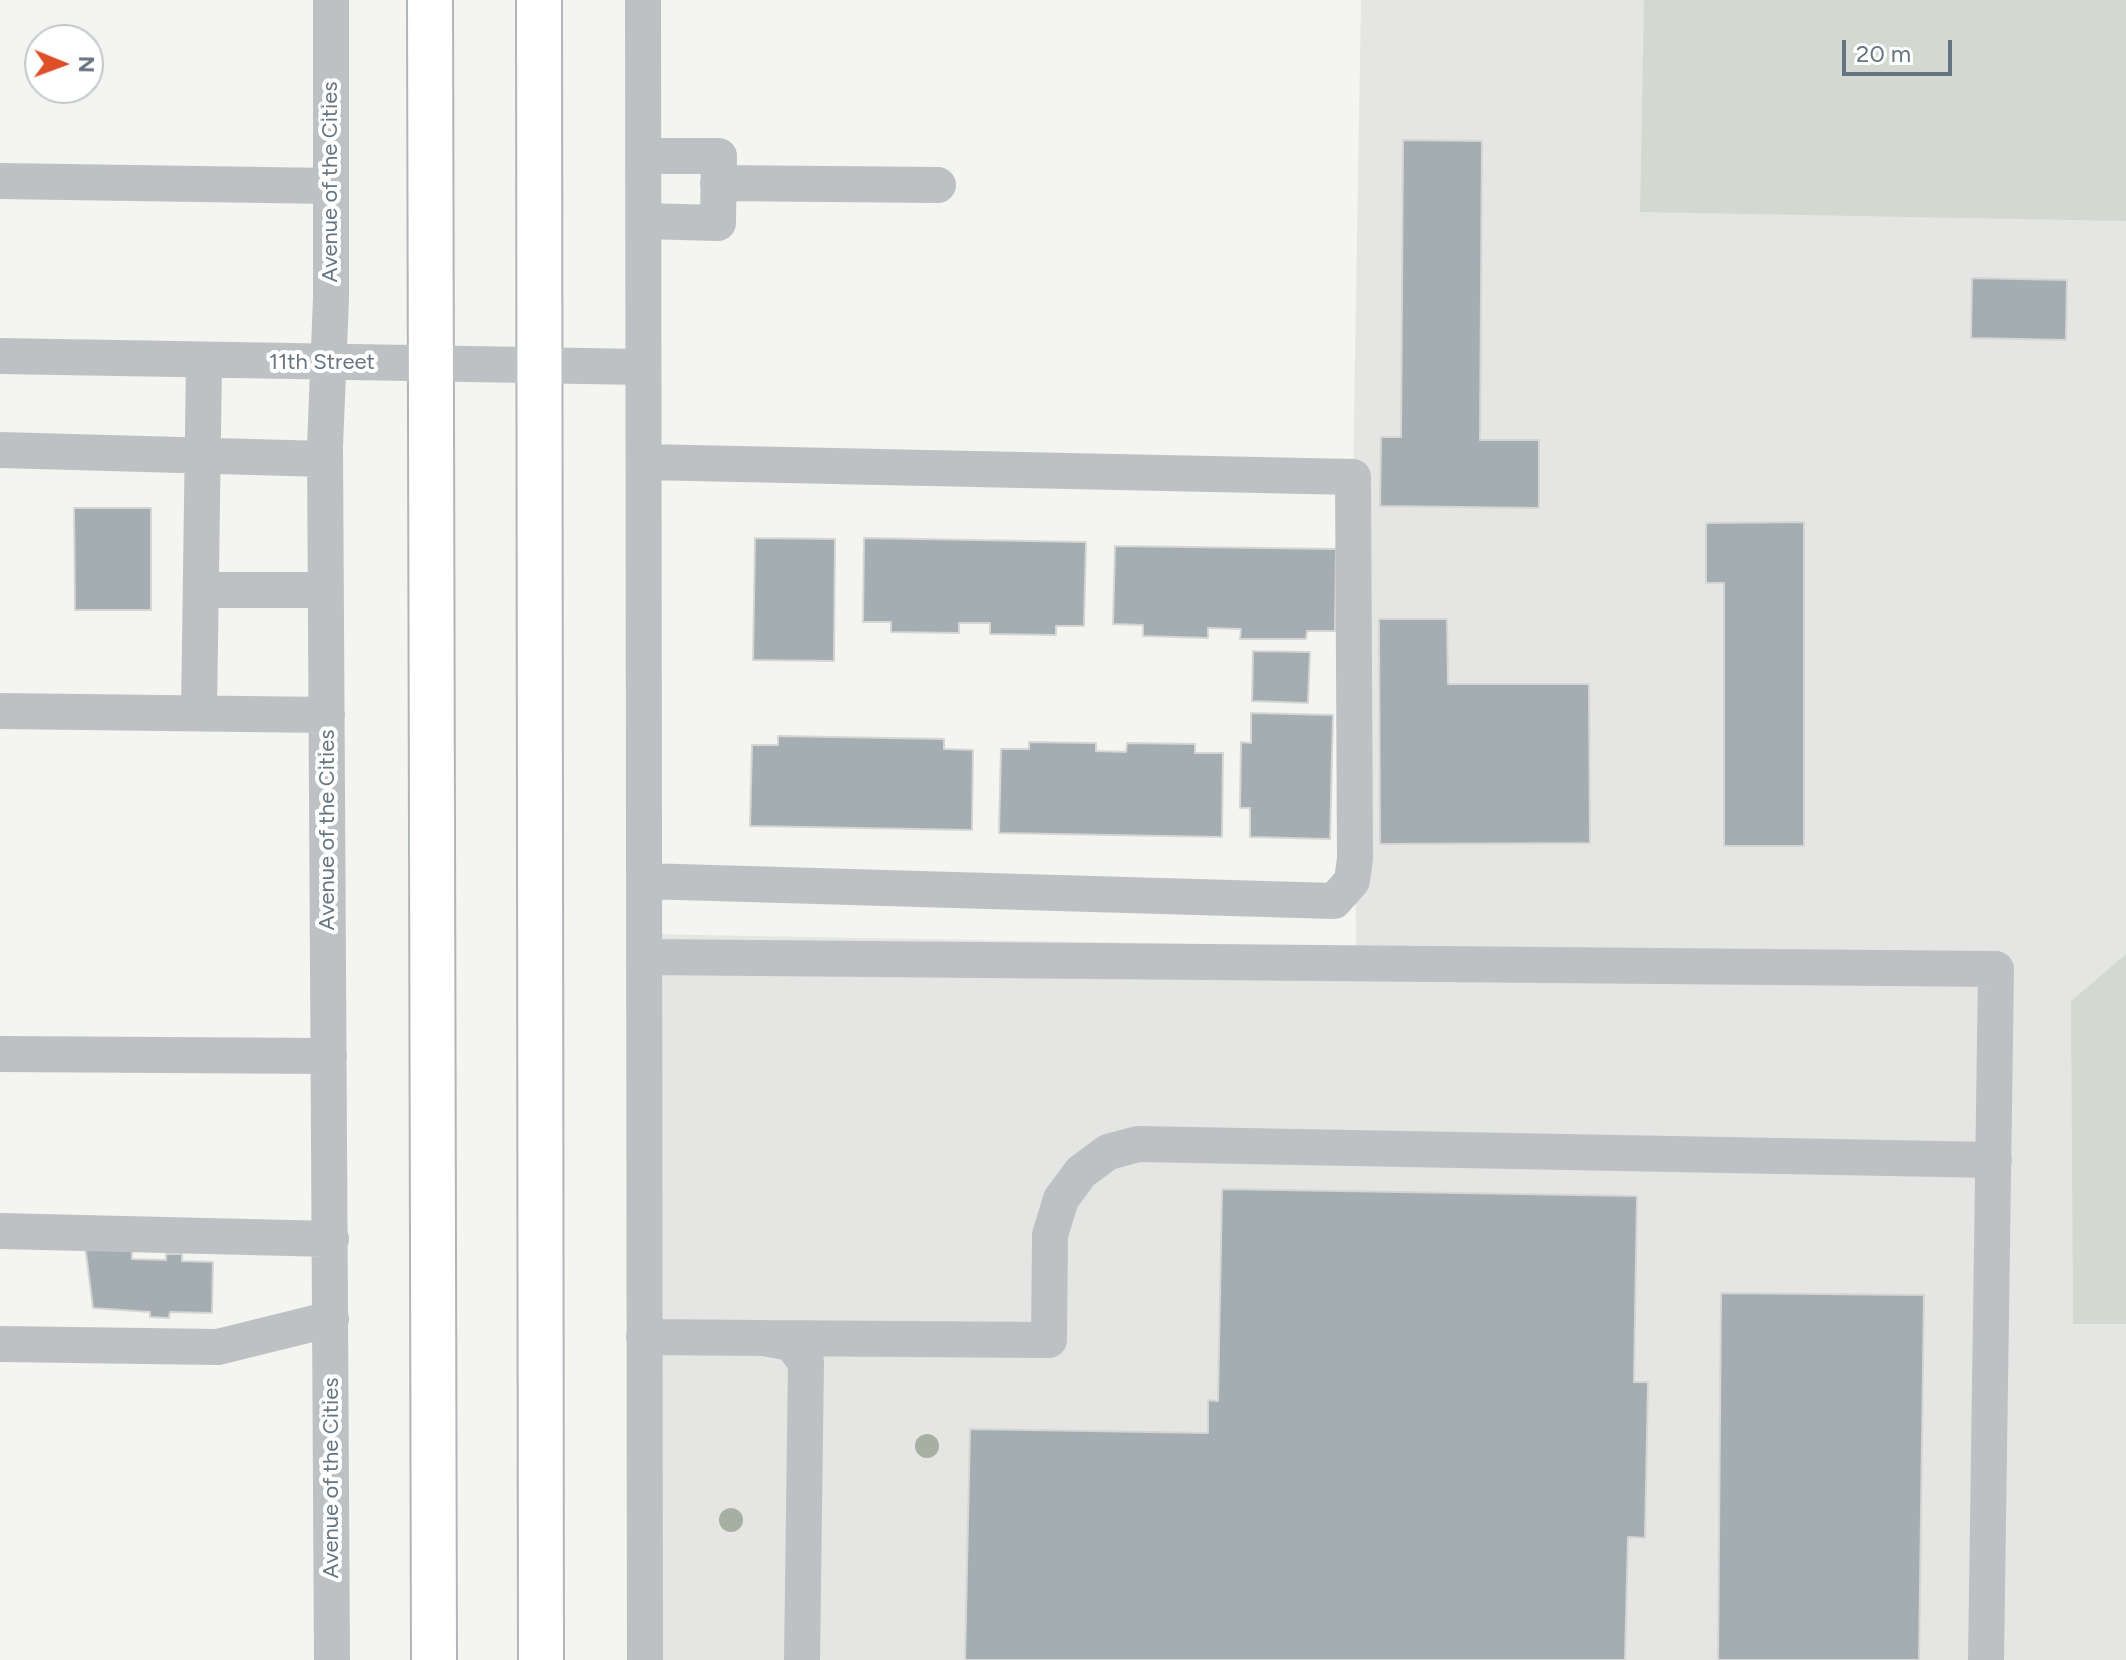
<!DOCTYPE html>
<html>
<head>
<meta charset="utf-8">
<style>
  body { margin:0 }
  #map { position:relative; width:2126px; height:1660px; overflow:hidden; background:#f4f4f0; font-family:Figtree,sans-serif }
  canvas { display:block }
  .north { position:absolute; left:24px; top:24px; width:80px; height:80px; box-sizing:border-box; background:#fff; border:2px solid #c1c7cd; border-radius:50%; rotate:91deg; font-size:22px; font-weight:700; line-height:32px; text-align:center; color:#647481 }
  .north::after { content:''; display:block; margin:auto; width:28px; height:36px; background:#de5027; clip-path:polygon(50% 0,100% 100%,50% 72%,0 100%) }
  .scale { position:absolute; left:1842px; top:40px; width:110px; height:36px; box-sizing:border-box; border:4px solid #647481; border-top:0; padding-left:10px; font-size:24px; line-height:28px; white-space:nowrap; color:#647481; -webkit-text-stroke:6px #fff; paint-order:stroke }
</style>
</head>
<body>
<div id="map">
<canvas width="2126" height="1660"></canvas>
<div class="north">N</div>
<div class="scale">20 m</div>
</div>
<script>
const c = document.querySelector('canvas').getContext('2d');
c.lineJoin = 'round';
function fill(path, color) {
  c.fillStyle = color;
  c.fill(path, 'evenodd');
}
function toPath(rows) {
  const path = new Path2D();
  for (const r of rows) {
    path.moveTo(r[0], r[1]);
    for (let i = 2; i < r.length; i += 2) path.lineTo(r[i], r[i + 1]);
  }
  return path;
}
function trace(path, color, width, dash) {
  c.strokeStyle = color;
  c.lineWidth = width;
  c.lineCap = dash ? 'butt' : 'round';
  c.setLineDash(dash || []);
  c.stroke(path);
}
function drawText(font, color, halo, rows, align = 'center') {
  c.font = font + ' Figtree,sans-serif';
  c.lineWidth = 8;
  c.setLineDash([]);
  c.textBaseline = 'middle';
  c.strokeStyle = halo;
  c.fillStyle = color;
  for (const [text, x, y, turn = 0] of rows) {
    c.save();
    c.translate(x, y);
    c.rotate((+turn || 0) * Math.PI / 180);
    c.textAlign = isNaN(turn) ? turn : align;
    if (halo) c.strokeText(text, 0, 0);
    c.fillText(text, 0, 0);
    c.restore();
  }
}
fill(toPath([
  [1361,0,2126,0,2126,1660,645,1660,644,934,1356,947,1353,477]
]), '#e5e6e4');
fill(toPath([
  [1644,0,2126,0,2126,221,1640,212],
  [2126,954,2126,1324,2073,1324,2071,1001]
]), '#d3d9d0');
const building = toPath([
  [1403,140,1482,141,1480,440,1539,440,1539,508,1380,506,1381,437,1401,437,1403,140],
  [1972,278,2067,280,2066,340,1971,338,1972,278],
  [74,508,151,508,151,610,75,610,74,508],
  [1804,522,1804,846,1724,846,1724,583,1706,583,1706,523,1804,522],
  [755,538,835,539,834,661,753,660,755,538],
  [864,538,1086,542,1084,626,1056,626,1056,635,990,634,990,623,959,623,959,633,891,632,891,622,863,622,864,538],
  [1115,546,1336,549,1335,631,1307,631,1306,639,1240,639,1241,629,1208,628,1208,638,1143,636,1143,625,1113,624,1115,546],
  [1379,619,1447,619,1448,684,1589,684,1590,843,1380,844,1379,619],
  [1253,651,1310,652,1308,703,1252,701,1253,651],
  [1251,713,1333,715,1330,839,1250,837,1250,808,1240,808,1241,742,1251,743,1251,713],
  [778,736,944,739,944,749,973,750,972,830,750,826,752,745,778,745,778,736],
  [1029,742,1096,743,1096,751,1126,752,1127,743,1195,744,1195,753,1223,753,1222,837,999,833,1001,749,1029,749,1029,742],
  [1222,1189,1637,1196,1634,1382,1648,1382,1645,1538,1628,1537,1625,1660,965,1660,970,1429,1208,1433,1208,1400,1218,1401,1222,1189],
  [85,1245,132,1245,132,1259,166,1260,166,1254,182,1254,182,1261,213,1262,212,1313,170,1312,169,1318,150,1317,150,1312,93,1308,85,1245],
  [1721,1293,1924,1295,1919,1660,1718,1660,1721,1293]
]);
fill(building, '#a4adb2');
trace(building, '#d5d5d3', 2);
const major = toPath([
  [430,0,434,1660],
  [539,0,541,1660]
]);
trace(major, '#b0b5b8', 48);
trace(toPath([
  [331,0,331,298,325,447,332,1660],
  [643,0,645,1660],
  [0,181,331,186],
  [718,183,938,185],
  [644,221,718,223,719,156,645,156],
  [0,356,643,367],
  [0,450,325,459],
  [644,462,1353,477,1355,858,1352,881,1334,901,644,881],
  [201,590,326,590],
  [0,711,327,715],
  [199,713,204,362],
  [644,957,1996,969,1986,1660],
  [0,1054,329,1056],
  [0,1231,331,1239],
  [644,1337,764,1338,791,1343,806,1362,802,1660],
  [764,1338,1049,1340,1050,1235,1061,1199,1081,1172,1108,1152,1138,1144,1994,1160],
  [0,1344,218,1347,331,1319]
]), '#bdc1c4', 36);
trace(major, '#fff', 44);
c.fillStyle = '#a6b0a2';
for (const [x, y] of [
  [927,1446],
  [731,1520]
]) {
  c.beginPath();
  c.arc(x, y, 12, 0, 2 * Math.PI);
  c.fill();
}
drawText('22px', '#647481', '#fff', [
  ["Avenue of the Cities",331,182,-90],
  ["11th Street",322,363],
  ["Avenue of the Cities",328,830,-90],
  ["Avenue of the Cities",332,1478,-90]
]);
</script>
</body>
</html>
